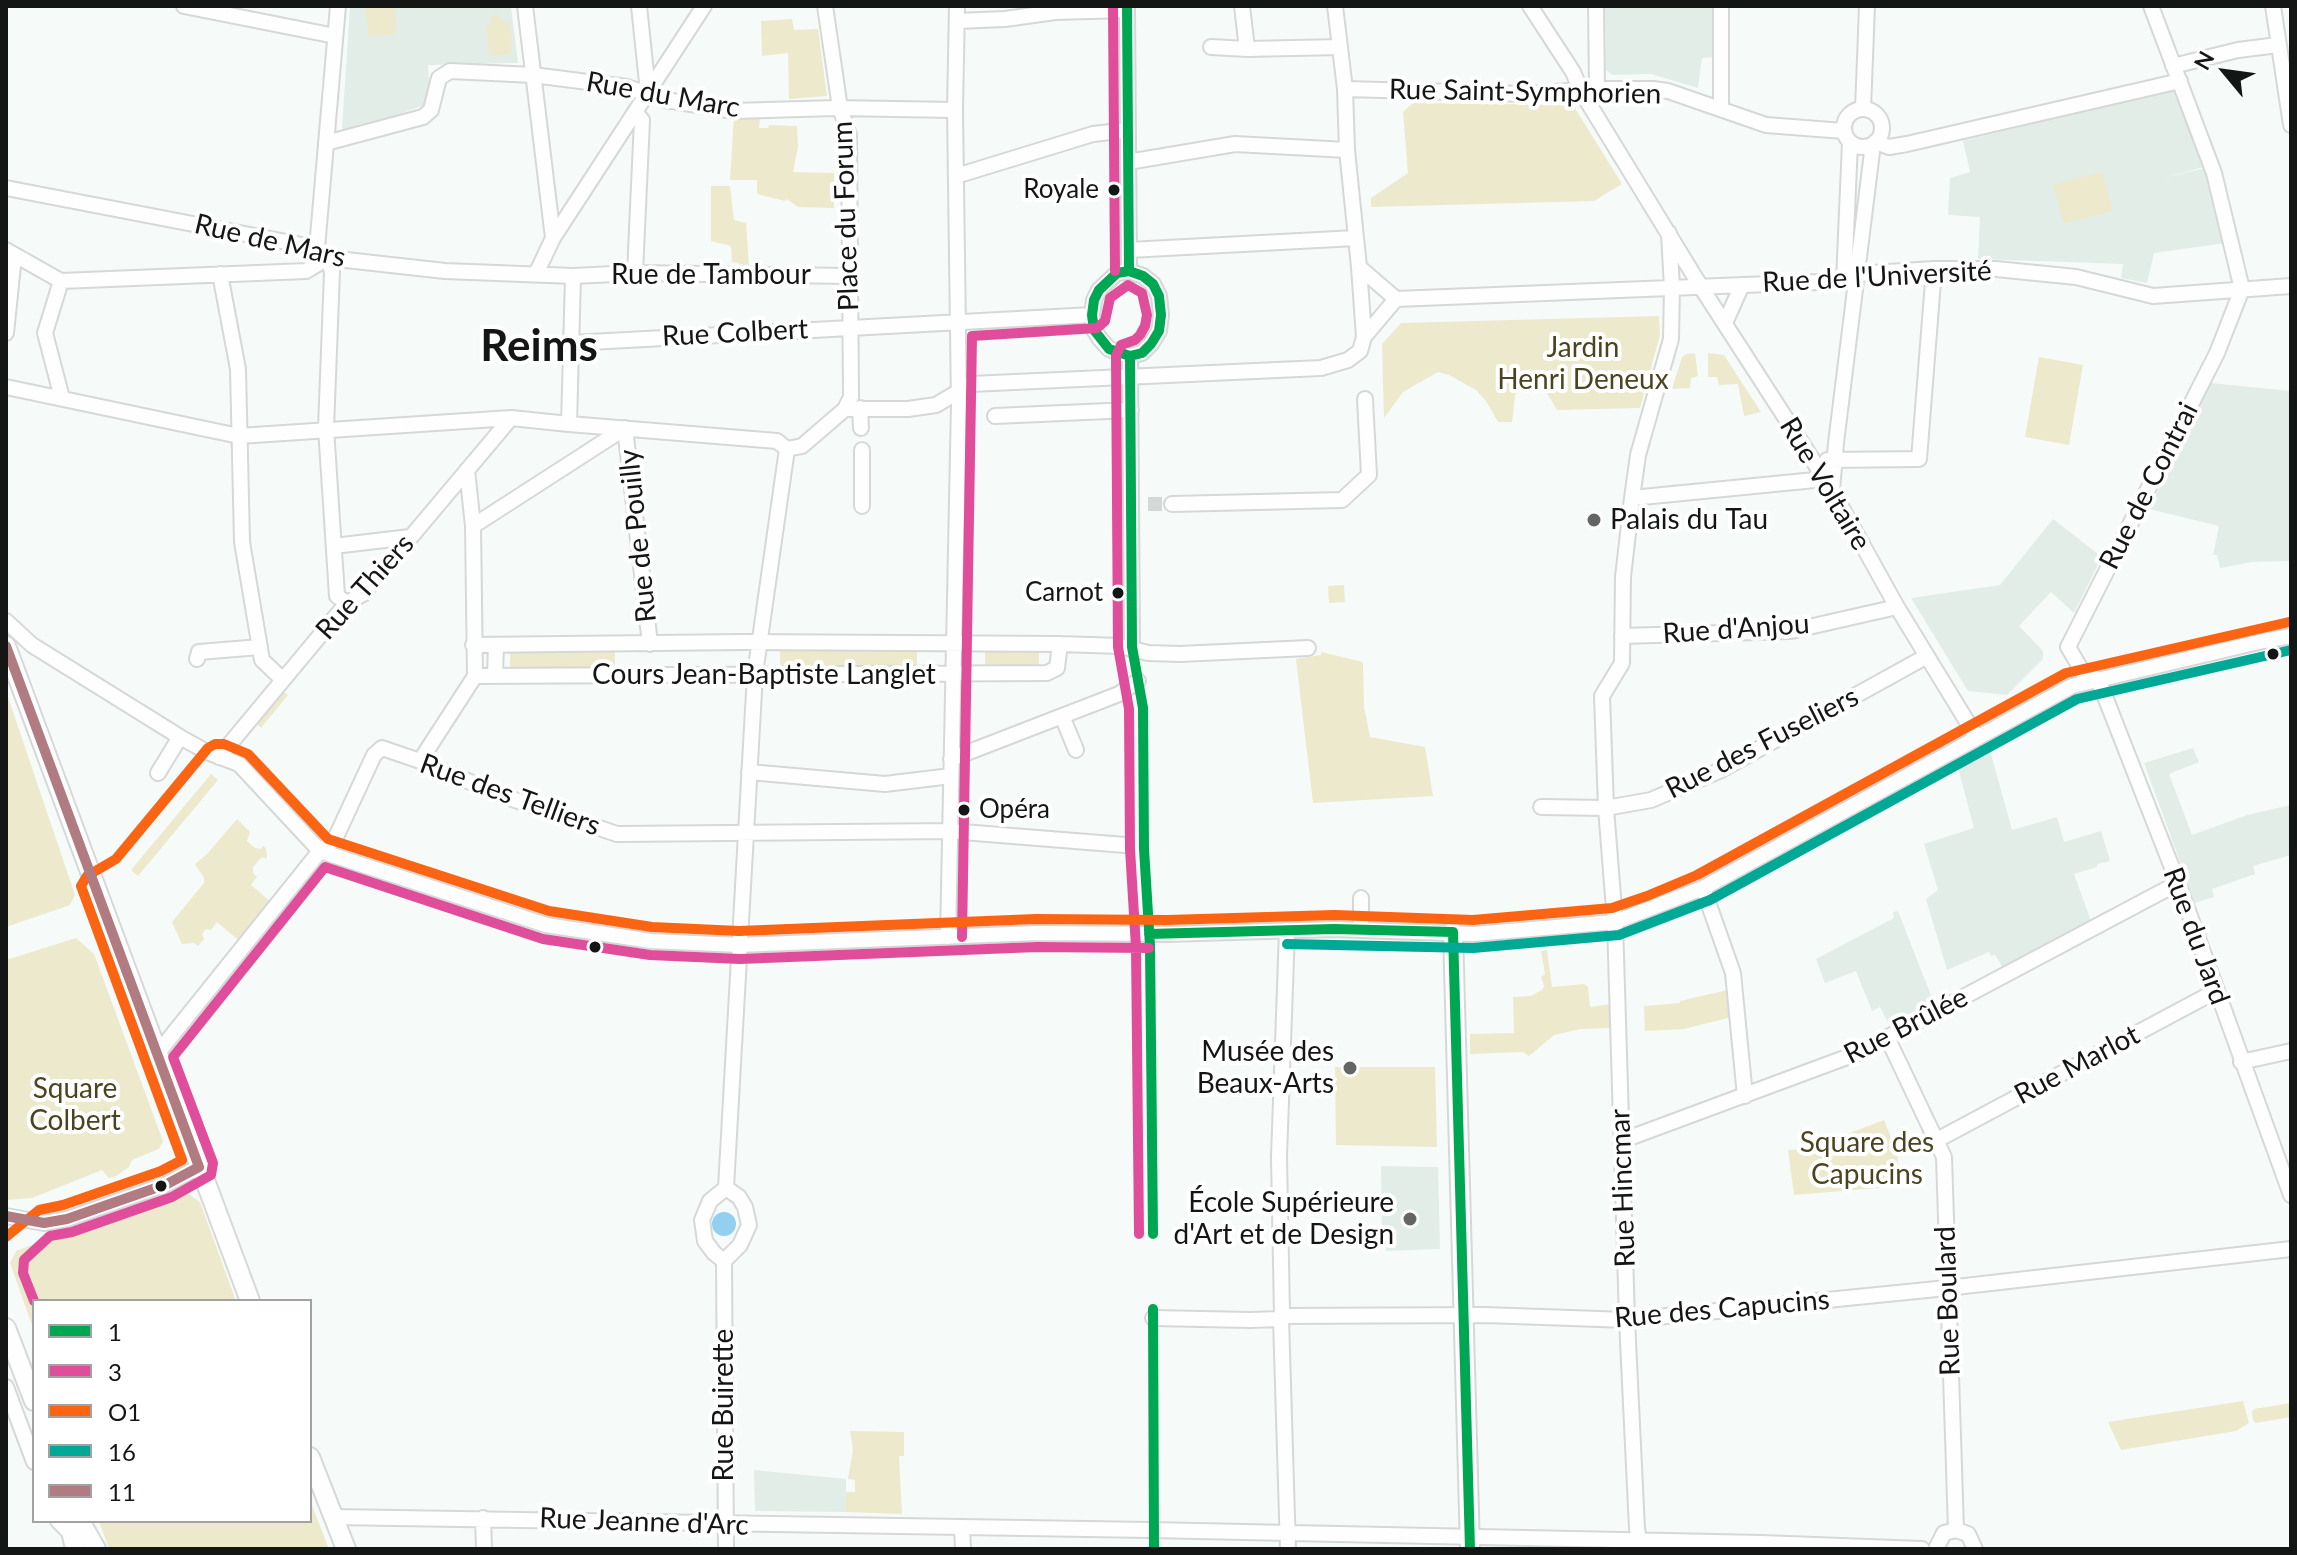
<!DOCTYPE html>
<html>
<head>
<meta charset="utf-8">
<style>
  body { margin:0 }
  #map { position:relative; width:2297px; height:1555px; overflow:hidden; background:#f6fbf9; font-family:Lato,sans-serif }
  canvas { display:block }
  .frame { position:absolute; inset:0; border:8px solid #141615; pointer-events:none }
  .legend { position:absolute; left:32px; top:1299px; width:280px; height:224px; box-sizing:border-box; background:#fff; border:2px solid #a1a2a1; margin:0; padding:10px 14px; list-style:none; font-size:24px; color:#141615 }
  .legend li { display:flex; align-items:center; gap:16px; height:40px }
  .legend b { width:40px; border:2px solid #a1a2a1 }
  .north { position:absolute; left:2185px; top:32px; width:80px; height:80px; -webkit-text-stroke:6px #fff; paint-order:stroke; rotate:299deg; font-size:22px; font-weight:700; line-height:32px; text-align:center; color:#141615 }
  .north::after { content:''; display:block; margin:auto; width:28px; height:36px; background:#141615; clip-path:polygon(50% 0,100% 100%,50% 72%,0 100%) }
</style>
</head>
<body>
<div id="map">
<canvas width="2297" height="1555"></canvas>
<div class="frame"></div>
<ul class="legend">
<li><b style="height:10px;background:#00a753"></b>1</li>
<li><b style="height:10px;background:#e04d9a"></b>3</li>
<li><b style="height:10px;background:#fb6413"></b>O1</li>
<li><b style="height:10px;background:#00a896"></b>16</li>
<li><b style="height:10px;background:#b07c81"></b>11</li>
</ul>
<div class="north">N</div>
</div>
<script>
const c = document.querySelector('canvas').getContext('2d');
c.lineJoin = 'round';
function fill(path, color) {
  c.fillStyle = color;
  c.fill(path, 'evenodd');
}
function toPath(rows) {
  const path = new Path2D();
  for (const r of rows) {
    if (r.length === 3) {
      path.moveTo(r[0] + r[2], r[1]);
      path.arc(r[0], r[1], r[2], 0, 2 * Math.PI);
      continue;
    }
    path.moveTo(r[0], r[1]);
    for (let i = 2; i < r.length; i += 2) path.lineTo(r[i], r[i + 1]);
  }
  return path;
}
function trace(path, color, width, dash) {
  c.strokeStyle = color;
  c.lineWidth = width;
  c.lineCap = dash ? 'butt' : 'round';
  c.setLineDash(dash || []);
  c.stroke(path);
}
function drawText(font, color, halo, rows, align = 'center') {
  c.font = font + ' Lato,sans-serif';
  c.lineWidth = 8;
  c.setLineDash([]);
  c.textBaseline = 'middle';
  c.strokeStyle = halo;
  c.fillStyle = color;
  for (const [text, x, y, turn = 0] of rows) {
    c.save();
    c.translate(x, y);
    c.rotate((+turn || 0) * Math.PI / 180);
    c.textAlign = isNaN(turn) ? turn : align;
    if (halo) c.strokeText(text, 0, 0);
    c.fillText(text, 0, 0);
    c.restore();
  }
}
fill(toPath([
  [350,6,511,6,518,63,428,65,430,99,427,104,348,133,342,128],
  [1605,6,1716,6,1716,57,1702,58,1698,88,1651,74,1612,75,1606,70],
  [2173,89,2204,167,2163,178,2205,168,2226,243,2154,253,2147,283,2121,278,2123,264,1978,259,1980,217,1948,215,1950,178,1970,172,1963,141],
  [2211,383,2291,391,2291,561,2252,562,2220,568,2217,555,2213,555,2219,526,2149,509],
  [2053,519,2102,557,2074,613,2051,592,2019,626,2043,651,2043,659,2007,695,1968,691,1911,598,2000,585],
  [2193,748,2199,762,2169,774,2192,835,2247,815,2291,805,2291,855,2253,866,2255,874,2212,889,2214,897,2195,903,2144,763],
  [1990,750,2012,830,2057,817,2064,842,2101,831,2110,861,2097,864,2097,867,2074,874,2091,921,2003,968,1995,955,1991,956,1989,952,1947,970,1926,899,1938,890,1924,844,1974,828,1958,768],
  [1898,911,1934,1003,1890,1026,1880,1007,1872,1011,1856,971,1825,983,1816,959,1894,918,1893,912],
  [1381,1166,1438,1167,1440,1249,1386,1251,1385,1236,1382,1235],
  [754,1470,846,1479,846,1512,755,1511]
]), '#e2ede8');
fill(toPath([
  [365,6,395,6,396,32,394,35,369,36],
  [497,14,505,23,510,22,512,51,508,54,489,56,486,26,492,24,489,18],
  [792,19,794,30,818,29,827,96,789,99,788,53,762,56,761,21],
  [1413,103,1573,105,1622,184,1594,201,1371,207,1371,198,1408,173,1403,112],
  [734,116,760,117,759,128,768,128,769,125,797,126,798,147,793,172,834,173,834,208,798,207,787,199,785,201,757,194,757,180,730,180],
  [2102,172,2113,211,2064,224,2053,185],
  [711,186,730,186,734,220,746,223,749,266,732,262,731,246,711,241],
  [1659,316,1660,335,1640,408,1557,410,1544,388,1529,385,1515,395,1512,422,1498,422,1486,401,1476,390,1449,375,1438,372,1403,392,1384,418,1382,344,1401,323],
  [1695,353,1698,376,1691,378,1690,388,1672,389,1682,357,1686,354],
  [1708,353,1724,355,1761,412,1744,416,1738,384,1719,385,1717,377,1708,377],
  [2039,357,2083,365,2069,445,2025,437],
  [1344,585,1345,602,1329,603,1328,586],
  [917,646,917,669,780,670,780,647],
  [1039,646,1039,669,985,670,985,647],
  [615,647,615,670,510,670,510,648],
  [1321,652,1363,662,1364,707,1370,737,1425,747,1433,796,1313,803,1296,659,1321,655],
  [281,690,288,695,261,728,254,722],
  [6,691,75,895,70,905,6,927],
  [211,774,218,780,138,876,131,870],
  [237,819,250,832,247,841,255,848,261,849,263,846,266,848,267,859,262,857,253,867,253,873,257,877,251,885,270,901,238,940,217,922,211,930,206,929,202,934,204,939,198,946,194,943,182,944,172,922,204,883,204,878,195,864,207,854],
  [76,938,94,954,163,1141,159,1149,132,1160,129,1167,116,1176,109,1178,102,1170,32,1198,6,1200,6,960],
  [1547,950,1552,987,1584,984,1588,987,1590,1007,1611,1004,1611,1028,1581,1029,1554,1035,1529,1056,1523,1052,1470,1054,1470,1034,1514,1033,1513,997,1531,996,1542,990,1544,986,1541,977,1545,974,1541,951],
  [1728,990,1732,1017,1684,1029,1645,1031,1644,1006,1680,1003,1680,1001],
  [1335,1067,1435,1067,1437,1147,1336,1145],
  [1884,1120,1897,1152,1901,1186,1794,1195,1788,1150,1829,1147,1829,1141],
  [175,1190,185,1191,200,1202,236,1301,34,1301,34,1331,10,1263,16,1251],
  [2243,1401,2249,1423,2236,1431,2121,1450,2108,1422],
  [2291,1403,2291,1417,2256,1423,2253,1420,2252,1412,2254,1409],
  [850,1431,904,1432,904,1456,899,1456,902,1514,846,1512,846,1492,855,1492,855,1480,848,1479,853,1450],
  [310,1500,329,1549,109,1549,99,1521,310,1521]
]), '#ede9cc');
fill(toPath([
  [724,1224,12]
]), '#93d0f0');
trace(toPath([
  [1148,504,1172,504]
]), '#d4d9d7', 14, [14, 7]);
const street = toPath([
  [184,6,335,36],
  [525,6,553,238],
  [639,6,648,92],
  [1127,6,1129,271],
  [1242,6,1247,49],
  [1530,6,1573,72,1581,91,1701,287,1832,490,1897,607,1977,738],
  [1596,6,1597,89],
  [2151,6,2214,173,2242,289],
  [2273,6,2291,125],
  [957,21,1005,19,1055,12,1127,10],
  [1211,47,1247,49,1340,47],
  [2173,66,2238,50,2278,45],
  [1345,89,1528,94,1597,89,1653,89,1668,91,1766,125,1844,131],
  [1721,109,1721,6],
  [1863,109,1867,6],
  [1863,128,19],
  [635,112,642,120,635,273],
  [1875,142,1889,147,1907,144,2180,81],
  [326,143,423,117,431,110,439,78,450,71,533,75,627,87,666,100,734,111,835,108,955,110],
  [1128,162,1235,144,1347,150],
  [956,176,1093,134,1128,130],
  [6,188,302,245,317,248,328,258,445,271,573,276,569,424,511,418,239,436,6,387],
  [317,248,338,6],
  [6,250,61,281,306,271,328,258,332,272,326,428,337,596,347,603],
  [1129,250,1356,238],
  [1359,267,1396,299],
  [1129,271,1143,276,1153,284,1159,296,1161,315,1159,331,1151,344,1142,353,1130,356,1109,349,1100,339,1094,330,1092,315,1094,300,1099,290,1117,273,1129,271],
  [220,274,238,369,242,542,262,660,283,680],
  [536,274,553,238,704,6],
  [573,276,635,273,849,276],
  [61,281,45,333,62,398],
  [1844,281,1850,142],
  [1396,299,1844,281,1857,274,1934,269,1996,269,2076,277,2153,296,2291,286],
  [1725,323,1742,285],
  [6,333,14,256],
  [1364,337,1396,299],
  [571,343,1092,315],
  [1130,356,1132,647],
  [860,408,861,428],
  [845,409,908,409,936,405,971,384,1321,368,1348,360,1360,351,1364,337,1359,267,1347,150,1345,89,1335,6],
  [995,416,1131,410],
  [569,424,777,441,787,449],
  [625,428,650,644],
  [787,449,802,446,845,409,851,397,849,135,840,108,825,6],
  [862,450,862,506],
  [1827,460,1919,459,1934,269],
  [467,470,473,526,475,676],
  [1832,490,1836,443,1873,144],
  [1632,498,1825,479],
  [1172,504,1342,500,1369,475,1365,399],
  [473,526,625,428],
  [334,546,410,537],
  [6,621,32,645,180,737,207,752,239,764,320,851,546,925,651,941,739,945,1037,933,1167,934,1334,929,1473,934,1615,922,1703,888,2072,686,2263,641,2291,636],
  [1622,636,1791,631,1897,607],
  [473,645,744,642,1060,644,1120,646,1148,653,1180,654,1308,648],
  [197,659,199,652,260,647],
  [495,675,496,645],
  [475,676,1047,673,1057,668,1060,644],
  [2096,678,2102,689,2178,883,2291,1195],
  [2088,681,2068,647,2217,353,2242,289],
  [1062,716,1076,750],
  [219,757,347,603,363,594,511,418],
  [951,759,1119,694,1138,681],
  [420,761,475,676],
  [749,772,885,784,951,776],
  [158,773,180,737],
  [1541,807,1606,808,1651,800,1719,771,1927,656],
  [1703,888,1733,973,1745,1096],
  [1361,930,1361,898],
  [948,937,959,404,955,110,957,6],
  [1887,1037,1944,1157,1956,1530],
  [157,1054,320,851,335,839,374,755,382,748,420,761,506,797,617,834,950,831,1125,845],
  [2241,1062,2291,1051],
  [1937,1140,2216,991],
  [1621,1141,1858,1053,2178,883],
  [726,1188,755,674,787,449],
  [726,1188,739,1197,745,1207,749,1225,740,1245,724,1261,714,1253,705,1241,702,1220,710,1201,726,1188],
  [6,1216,44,1223,67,1219,167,1184,199,1167],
  [724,1261,726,1549],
  [1282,1316,1279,1157,1287,930],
  [1153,1318,1250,1320,1281,1319,1282,1316,1485,1315,1627,1320,1947,1288,2291,1249],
  [1281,1319,1288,1549],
  [6,1387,34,1462],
  [333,1517,1150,1530,1761,1543,1922,1549],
  [483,1518,484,1549],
  [58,1521,72,1535],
  [962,1528,963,1549],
  [1641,1548,1637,1529,1627,1320,1615,922,1606,808,1602,696,1622,663,1623,577,1632,498,1638,455,1671,339,1672,288,1669,233],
  [1936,1549,1944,1533,1956,1530,1968,1534,1975,1549]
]);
const secondary = toPath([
  [6,646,250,1301],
  [1453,932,1470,1549],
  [6,1328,34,1401],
  [310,1457,346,1549],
  [80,1521,96,1549],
  [75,1549,72,1535,79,1521]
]);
trace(street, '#d5d8d7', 18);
trace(secondary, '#d5d8d7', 22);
trace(street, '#fefefe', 14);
trace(secondary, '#fefefe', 18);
trace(toPath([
  [1127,6,1129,271],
  [1129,271,1143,276,1153,284,1159,296,1161,315,1159,331,1151,344,1142,353,1130,356,1109,349,1094,330,1092,315,1094,300,1099,290,1117,273,1129,271],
  [1130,356,1132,647,1143,708,1144,849,1150,946,1153,1234],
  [1453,932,1470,1549],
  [1149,934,1334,929,1453,932],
  [1153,1309,1154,1549]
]), '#00a753', 10);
trace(toPath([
  [1113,6,1115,271],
  [962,937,972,336,1097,328,1105,321,1110,298,1128,285,1142,293,1147,315,1145,326,1140,335,1135,340,1121,345,1116,356,1118,647,1129,709,1130,849,1136,947,1139,1234],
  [34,1301,23,1273,24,1260,50,1236,72,1232,172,1197,211,1175,213,1163,173,1057,325,867,543,939,650,955,740,959,1037,947,1149,948]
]), '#e04d9a', 10);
trace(toPath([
  [6,1237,39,1210,63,1205,161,1171,182,1160,81,886,87,876,116,859,208,748,215,744,224,744,248,754,328,839,549,911,652,927,739,931,1036,919,1167,920,1334,915,1473,920,1612,908,1647,896,1697,875,2066,673,2289,622]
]), '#fb6413', 10);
trace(toPath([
  [1287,944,1473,948,1619,935,1710,900,2077,699,2291,650]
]), '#00a896', 10);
trace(toPath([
  [6,646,199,1167,167,1184,67,1219,44,1223,6,1216]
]), '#b07c81', 10);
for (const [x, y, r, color] of [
  [1114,190,7,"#141615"],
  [1594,520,8,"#636665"],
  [1118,593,7,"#141615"],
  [2273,654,7,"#141615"],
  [964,810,7,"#141615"],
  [595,947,7,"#141615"],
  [1350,1068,8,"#636665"],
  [161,1186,7,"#141615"],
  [1410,1219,8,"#636665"]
]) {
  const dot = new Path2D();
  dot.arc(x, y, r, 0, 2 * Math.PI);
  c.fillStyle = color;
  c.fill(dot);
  trace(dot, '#fff', 3);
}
drawText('26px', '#141615', '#fff', [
  ["Royale",1099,190],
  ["Carnot",1103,593],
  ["Opéra",979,810,"left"]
], 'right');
drawText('28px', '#141615', '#fff', [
  ["Rue Saint-Symphorien",1525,92,1],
  ["Rue du Marc",663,95,10],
  ["Place du Forum",846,216,-92],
  ["Rue de Mars",270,241,13],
  ["Rue de Tambour",711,275],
  ["Rue de l'Université",1877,277,-3],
  ["Rue Colbert",735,333,-3],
  ["Rue Voltaire",1825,484,59],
  ["Rue de Contrai",2149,486,-63],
  ["Rue de Pouilly",638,536,-96],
  ["Rue Thiers",365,587,-48],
  ["Rue d'Anjou",1736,629,-4],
  ["Cours Jean-Baptiste Langlet",764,675],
  ["Rue des Fuseliers",1762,743,-27],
  ["Rue des Telliers",510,795,20],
  ["Rue du Jard",2196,936,70],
  ["Rue Brûlée",1906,1026,-27],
  ["Rue Marlot",2077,1065,-28],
  ["Rue Hincmar",1623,1188,-92],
  ["Rue Boulard",1948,1301,-92],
  ["Rue des Capucins",1722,1309,-5],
  ["Rue Buirette",724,1405,-90],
  ["Rue Jeanne d'Arc",644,1522,2]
]);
drawText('28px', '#4b4420', '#fff', [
  ["Jardin",1583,348],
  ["Henri Deneux",1583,380],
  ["Square",75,1089],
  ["Colbert",75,1121],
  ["Square des",1867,1143],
  ["Capucins",1867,1175]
]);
drawText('28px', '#141615', '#fff', [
  ["Palais du Tau",1610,520,"left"],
  ["Musée des",1334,1052],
  ["Beaux-Arts",1334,1084],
  ["École Supérieure",1394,1203],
  ["d'Art et de Design",1394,1235]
], 'right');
drawText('bold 44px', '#141615', '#fff', [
  ["Reims",539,347]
]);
</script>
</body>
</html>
